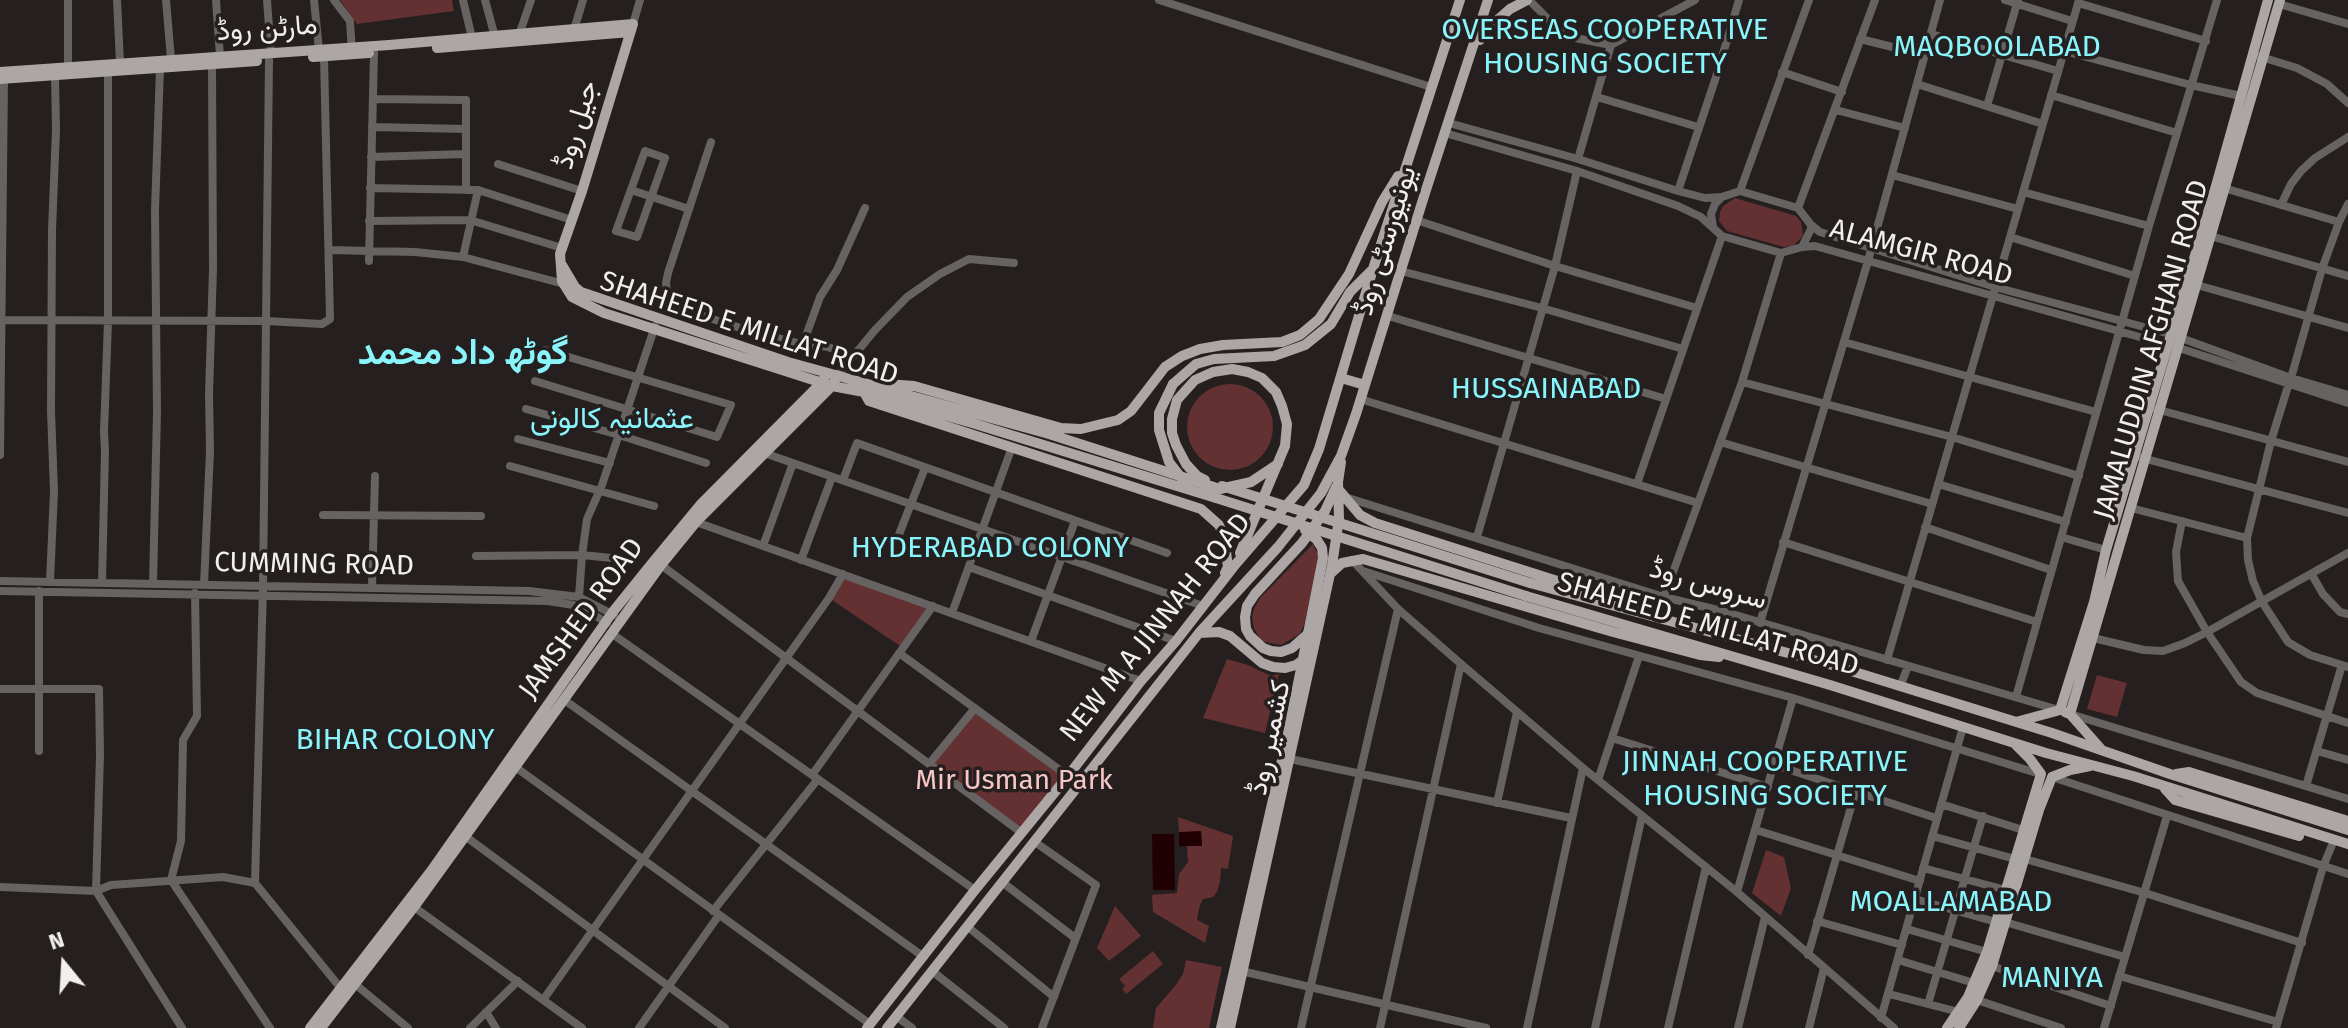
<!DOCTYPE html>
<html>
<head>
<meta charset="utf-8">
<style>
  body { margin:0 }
  #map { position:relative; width:2348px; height:1028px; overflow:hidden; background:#251f1f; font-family:"Fira Sans",sans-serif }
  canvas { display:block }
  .north { position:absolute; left:24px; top:924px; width:80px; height:80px; -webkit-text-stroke:6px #251f1f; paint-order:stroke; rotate:342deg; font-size:22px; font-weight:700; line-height:32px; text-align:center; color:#f4efef }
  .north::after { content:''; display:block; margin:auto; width:28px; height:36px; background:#f4efef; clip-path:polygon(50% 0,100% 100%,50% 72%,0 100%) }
</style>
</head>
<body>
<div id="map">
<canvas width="2348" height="1028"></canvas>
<div class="north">N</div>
</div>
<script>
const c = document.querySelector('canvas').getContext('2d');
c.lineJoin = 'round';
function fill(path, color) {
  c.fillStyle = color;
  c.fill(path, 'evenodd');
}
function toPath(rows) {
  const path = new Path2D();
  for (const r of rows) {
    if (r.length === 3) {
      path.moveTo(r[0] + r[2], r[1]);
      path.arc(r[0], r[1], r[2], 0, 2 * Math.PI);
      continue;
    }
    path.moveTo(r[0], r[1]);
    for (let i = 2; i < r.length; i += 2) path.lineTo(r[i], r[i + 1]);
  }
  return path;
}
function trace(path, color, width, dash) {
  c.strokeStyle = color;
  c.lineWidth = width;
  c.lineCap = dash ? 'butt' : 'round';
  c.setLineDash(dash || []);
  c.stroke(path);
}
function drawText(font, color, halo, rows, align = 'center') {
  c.font = font + ' "Fira Sans",Vazirmatn,sans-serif';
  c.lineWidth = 7;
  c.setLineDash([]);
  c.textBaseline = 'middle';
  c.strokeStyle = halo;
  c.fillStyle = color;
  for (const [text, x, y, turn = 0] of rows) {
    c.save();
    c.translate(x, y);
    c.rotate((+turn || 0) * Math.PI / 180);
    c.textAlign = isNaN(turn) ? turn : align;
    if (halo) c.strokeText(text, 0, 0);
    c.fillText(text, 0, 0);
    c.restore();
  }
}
fill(toPath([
  [340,0,452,0,454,11,357,24],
  [1735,198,1796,216,1801,222,1803,236,1793,246,1784,247,1727,231,1719,221,1720,212,1723,206],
  [1230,427,43],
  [1313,544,1318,555,1317,568,1304,625,1300,634,1281,645,1265,642,1260,639,1254,628,1252,617,1254,609,1260,598],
  [843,574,933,606,903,648,829,598],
  [1227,659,1248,665,1271,676,1279,674,1265,733,1203,718],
  [2097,675,2127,683,2117,717,2087,709],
  [975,708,1068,776,1022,833,929,764],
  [1178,817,1233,836,1228,869,1221,868,1220,881,1217,892,1213,897,1203,899,1199,908,1197,920,1209,926,1205,943,1153,912,1152,895,1177,893,1179,874,1188,862,1187,846,1202,846,1201,832,1179,832],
  [1766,850,1784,857,1791,888,1781,916,1752,893],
  [1115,906,1141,936,1109,961,1097,948],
  [1153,951,1163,964,1126,994,1122,989,1125,986,1119,979],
  [1186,960,1222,967,1209,1028,1153,1028,1156,1008,1175,986,1183,974]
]), '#633131');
fill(toPath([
  [1201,831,1202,846,1179,846,1179,832],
  [1152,834,1174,834,1175,890,1153,890]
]), '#210003');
trace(toPath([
  [68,0,68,67],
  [117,0,120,63],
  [166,0,171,59],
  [216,0,220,56],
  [267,0,271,53],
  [314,0,319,50],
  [334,0,350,21,352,54],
  [463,0,472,38],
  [485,0,495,37],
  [1159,0,1431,87],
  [1529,0,1565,36,1611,45],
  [2005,0,2072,21],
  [2078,3,2206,41],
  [2279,4,2348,24],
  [633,24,640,0],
  [573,33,583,0],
  [1931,34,2058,71],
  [518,38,531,0],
  [1860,39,1925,55],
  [2064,51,2191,85,2241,96],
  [2258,56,2297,68,2327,84,2348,103],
  [1782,72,1842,92],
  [1917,84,2043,124],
  [2051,95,2177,133],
  [1597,97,1698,127],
  [374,99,466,100,466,190],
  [1987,106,2018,0],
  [1836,110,1905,128],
  [1449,123,1578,159,1678,191,1705,198,1722,197,1740,191,1798,208,1811,225,1820,232,1995,287,2170,334,2291,378,2348,395],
  [372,127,466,129],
  [1445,133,1577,171,1678,206,1701,217,1722,236,1781,253,1802,247,1815,246,2179,348,2348,403],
  [645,151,665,158,637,237,616,231,645,151],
  [371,157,465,154],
  [1578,159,1611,45,1695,0],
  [498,164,582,191],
  [1892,175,2018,209],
  [370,188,478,190,572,220],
  [2224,188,2339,222],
  [631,190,689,209,711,142],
  [1678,191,1716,77,1739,0],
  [1740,191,1809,0],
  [2023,192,2149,226],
  [2281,205,2291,184,2301,171,2315,158,2348,137],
  [1798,208,1875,0],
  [689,209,668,273,666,283,669,305,753,332,797,343,828,347,853,356],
  [1416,220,1555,266,1697,308],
  [369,221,470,220,562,248],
  [1713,227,1711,214,1715,204,1722,197],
  [2207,235,2348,276],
  [2010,237,2135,276],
  [1802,247,1811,229,1811,225],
  [329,250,415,252,463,257,564,284],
  [463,257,478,190],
  [369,261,374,53],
  [1401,271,1542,308,1683,349],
  [2197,285,2348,328],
  [1388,316,1666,399],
  [0,320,266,321,322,324,330,319,324,57],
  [1844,342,2096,412],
  [803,344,820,297,837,270,865,208],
  [837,376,875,330,907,297,940,274,969,259,1014,263],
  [2291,378,2322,269,2339,222,2348,204],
  [535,381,717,437,731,405,545,350],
  [1742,382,1952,437,2079,476],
  [2289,383,2271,441,2247,538,2248,560,2253,581,2262,602,2288,642,2310,655,2348,667],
  [1360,399,1698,503],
  [526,409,619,435,706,463],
  [2156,409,2348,462],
  [518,439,610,463],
  [1720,442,1932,504],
  [767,454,1203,606],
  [0,455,4,79],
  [2135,456,2348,513],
  [510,466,654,506],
  [843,480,857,443,1167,553],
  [1637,484,1722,236],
  [1938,484,2066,522],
  [1345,497,1664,597,1722,611,2059,710],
  [2131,508,2247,538],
  [323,515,481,516],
  [2182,521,2176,552,2178,581,2207,632,2241,682,2257,693,2348,723],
  [696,522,1141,681],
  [1925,527,2051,570],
  [898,537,925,468],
  [1477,537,1555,266,1577,171],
  [2061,537,2106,550],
  [1783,542,2037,622],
  [763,546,793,463],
  [476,556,582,555,622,559],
  [801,560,832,477],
  [1352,560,1398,609,1461,664,1583,768,1737,892,1894,1028],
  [661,565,1022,833],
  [969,567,1176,641],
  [1363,571,1539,628,1793,698,2040,774],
  [2312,575,2323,594,2340,612,2348,614],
  [0,581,529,591,579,597,614,615],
  [50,582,54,491,51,411,52,230,56,130,55,76],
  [102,583,105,451,104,432,108,321,108,72],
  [153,584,157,412,155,210,160,68],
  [204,585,210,451,209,394,213,269,212,65],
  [372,587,375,476],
  [0,591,548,601,573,605,585,609,607,623],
  [39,591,39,751],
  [195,593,197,716,183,740,181,841,171,880,270,1028],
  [579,597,582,555,587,519,602,485,655,326],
  [1664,597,1742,382,1781,253],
  [952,613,1012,447],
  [1760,623,1868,261,1940,0],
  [611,633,975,890],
  [2093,638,2144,650,2163,651,2185,643,2207,632,2348,553],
  [1031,641,1075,521],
  [899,653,1068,776],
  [1887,660,2079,0],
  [1900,687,1908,666],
  [0,689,99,689,100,755,96,891,182,1028],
  [2016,697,2149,226,2217,0],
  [563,699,924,957],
  [2070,714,2348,799],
  [1612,738,1768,787],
  [2317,751,2348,760],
  [1290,759,1571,818],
  [929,764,975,708],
  [1775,765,1936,818],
  [514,766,870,1024],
  [812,775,933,606],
  [2052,777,2348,874],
  [1598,780,1639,656],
  [2306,786,2342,665],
  [1497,803,1517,712],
  [1941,804,2023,830],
  [1756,830,1920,881],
  [465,836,725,1028],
  [1932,836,2015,859],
  [1035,842,1096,885,1042,1028],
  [2025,859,2145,893,2302,943],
  [1923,868,2006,890],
  [1002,882,1075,938],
  [255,883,263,586,269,60],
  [255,883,343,991],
  [0,887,96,891,111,885,223,877,255,883],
  [1737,892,1793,698],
  [1915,899,1996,922],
  [414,907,582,1028],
  [713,911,818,779],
  [1817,921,1902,945],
  [2005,922,2125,957],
  [968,927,1054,997],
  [1907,929,1987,952],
  [1808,955,1856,790],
  [1898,960,1974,983],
  [1992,966,2111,1006],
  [1237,970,1486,1028],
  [932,971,1004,1028],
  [2119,976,2278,1022],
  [355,984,408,1028],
  [1889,994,1959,1012],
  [543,1000,829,598,843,574],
  [1977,1000,2061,1028],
  [1928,1004,1983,816],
  [486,1012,496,1028],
  [896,1016,912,1028],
  [1881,1018,1963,727],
  [470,1028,518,981],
  [639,1028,719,915],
  [1301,1028,1398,609],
  [1380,1028,1461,664],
  [1527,1028,1583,768],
  [1595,1028,1642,816],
  [1668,1028,1706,867],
  [1738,1028,1765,917],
  [1809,1028,1824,968],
  [2104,1028,2167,816],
  [2276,1028,2323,867,2332,845]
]), '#676363', 8);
trace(toPath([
  [1480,40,1484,32,1510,9,1527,0],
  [437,48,630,32],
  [313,57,369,53],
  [0,72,389,45,633,24,582,191,560,254,562,281,572,297,604,313,832,386,864,392,972,423,1216,498],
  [0,79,257,61],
  [562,265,575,287,581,292,788,362,1049,434,1220,489,1251,482,1278,464],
  [1341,378,1365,385],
  [887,384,914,386,1061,428,1081,429,1118,420,1131,411,1165,367,1182,356,1200,349,1223,345,1282,342,1300,335,1319,319,1349,274,1382,202,1398,176],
  [1173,384,1196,364,1214,359,1274,356,1305,345,1331,324,1350,292,1371,271],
  [864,392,869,401,1201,509,1219,525,1224,536,1228,567,1225,573],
  [1205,480,1197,476,1186,464,1176,445,1172,433,1172,419,1177,400,1195,380,1213,372,1232,369,1248,372,1262,378,1276,392,1282,406,1287,424,1285,446,1240,553],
  [1339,490,1360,515,1375,523,1636,606],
  [1330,574,1342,563,1363,559,1613,632,1700,655,1719,657],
  [1530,583,1832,665,2052,733,2170,774,2348,830],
  [1526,596,1830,685,2046,753,2133,776,2348,844],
  [1199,633,1219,632,1230,636,1262,663,1273,667,1285,668,1296,665,1307,657],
  [1309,633,1292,648,1281,652,1271,651,1263,648,1250,636,1246,629,1245,617,1247,606,1255,594,1302,543,1325,511,1336,487],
  [2060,710,2094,602,2106,550,2216,186,2268,0],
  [2065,712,2070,714,2101,749],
  [2070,714,2280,0],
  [2016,722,2060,710],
  [2016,745,2030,759,2041,774],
  [2176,774,2189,772,2348,821],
  [2052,777,2070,770,2090,766],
  [2165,789,2175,800,2299,836],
  [310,1028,431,871,612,613,649,567,701,504,821,383,827,373],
  [321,1028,414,907,661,565,696,522,832,386,837,376],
  [867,1028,975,890,1068,776,1141,681,1176,641,1235,565,1304,485,1319,449,1373,269,1460,0],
  [887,1028,1199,633,1278,547,1321,493,1341,456,1356,414,1425,193,1488,0],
  [1221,1028,1289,729],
  [1230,1028,1332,565,1339,519,1338,482,1341,462],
  [1947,1028,1968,997,1987,952,2041,774],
  [1959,1028,1977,1000,1992,966,2039,810,2052,777]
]), '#ada6a6', 10);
trace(toPath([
  [1173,384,1159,413,1159,430,1169,462,1191,490],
  [1222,486,1530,583],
  [1216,498,1526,596],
  [1289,729,1323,558,1322,548,1317,540,1305,530]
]), '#ada6a6', 10);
drawText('28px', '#f4efef', '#251f1f', [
  ["مارٹن روڈ",267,29,-4],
  ["جیل روڈ",577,125,-73],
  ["یونیورسٹی روڈ",1386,241,-73],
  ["ALAMGIR ROAD",1921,253,15],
  ["SHAHEED E MILLAT ROAD",749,329,18],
  ["JAMALUDDIN AFGHANI ROAD",2152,350,-74],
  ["CUMMING ROAD",314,565,1],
  ["سروس روڈ",1708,585,16],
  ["JAMSHED ROAD",582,619,-54],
  ["SHAHEED E MILLAT ROAD",1708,625,16],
  ["NEW M A JINNAH ROAD",1156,628,-51],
  ["کشمیر روڈ",1270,738,-78]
]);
drawText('28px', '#f6c7c5', '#251f1f', [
  ["Mir Usman Park",1014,781]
]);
drawText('30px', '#89f5fb', '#251f1f', [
  ["OVERSEAS COOPERATIVE",1605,31],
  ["HOUSING SOCIETY",1605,65],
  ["MAQBOOLABAD",1997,48],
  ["HUSSAINABAD",1546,390],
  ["عثمانیہ کالونی",612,420],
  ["HYDERABAD COLONY",990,549],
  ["BIHAR COLONY",395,741],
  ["JINNAH COOPERATIVE",1765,763],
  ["HOUSING SOCIETY",1765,797],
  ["MOALLAMABAD",1951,903],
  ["MANIYA",2052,979]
]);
drawText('bold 36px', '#89f5fb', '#251f1f', [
  ["گوٹھ داد محمد",463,354]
]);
</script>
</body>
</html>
